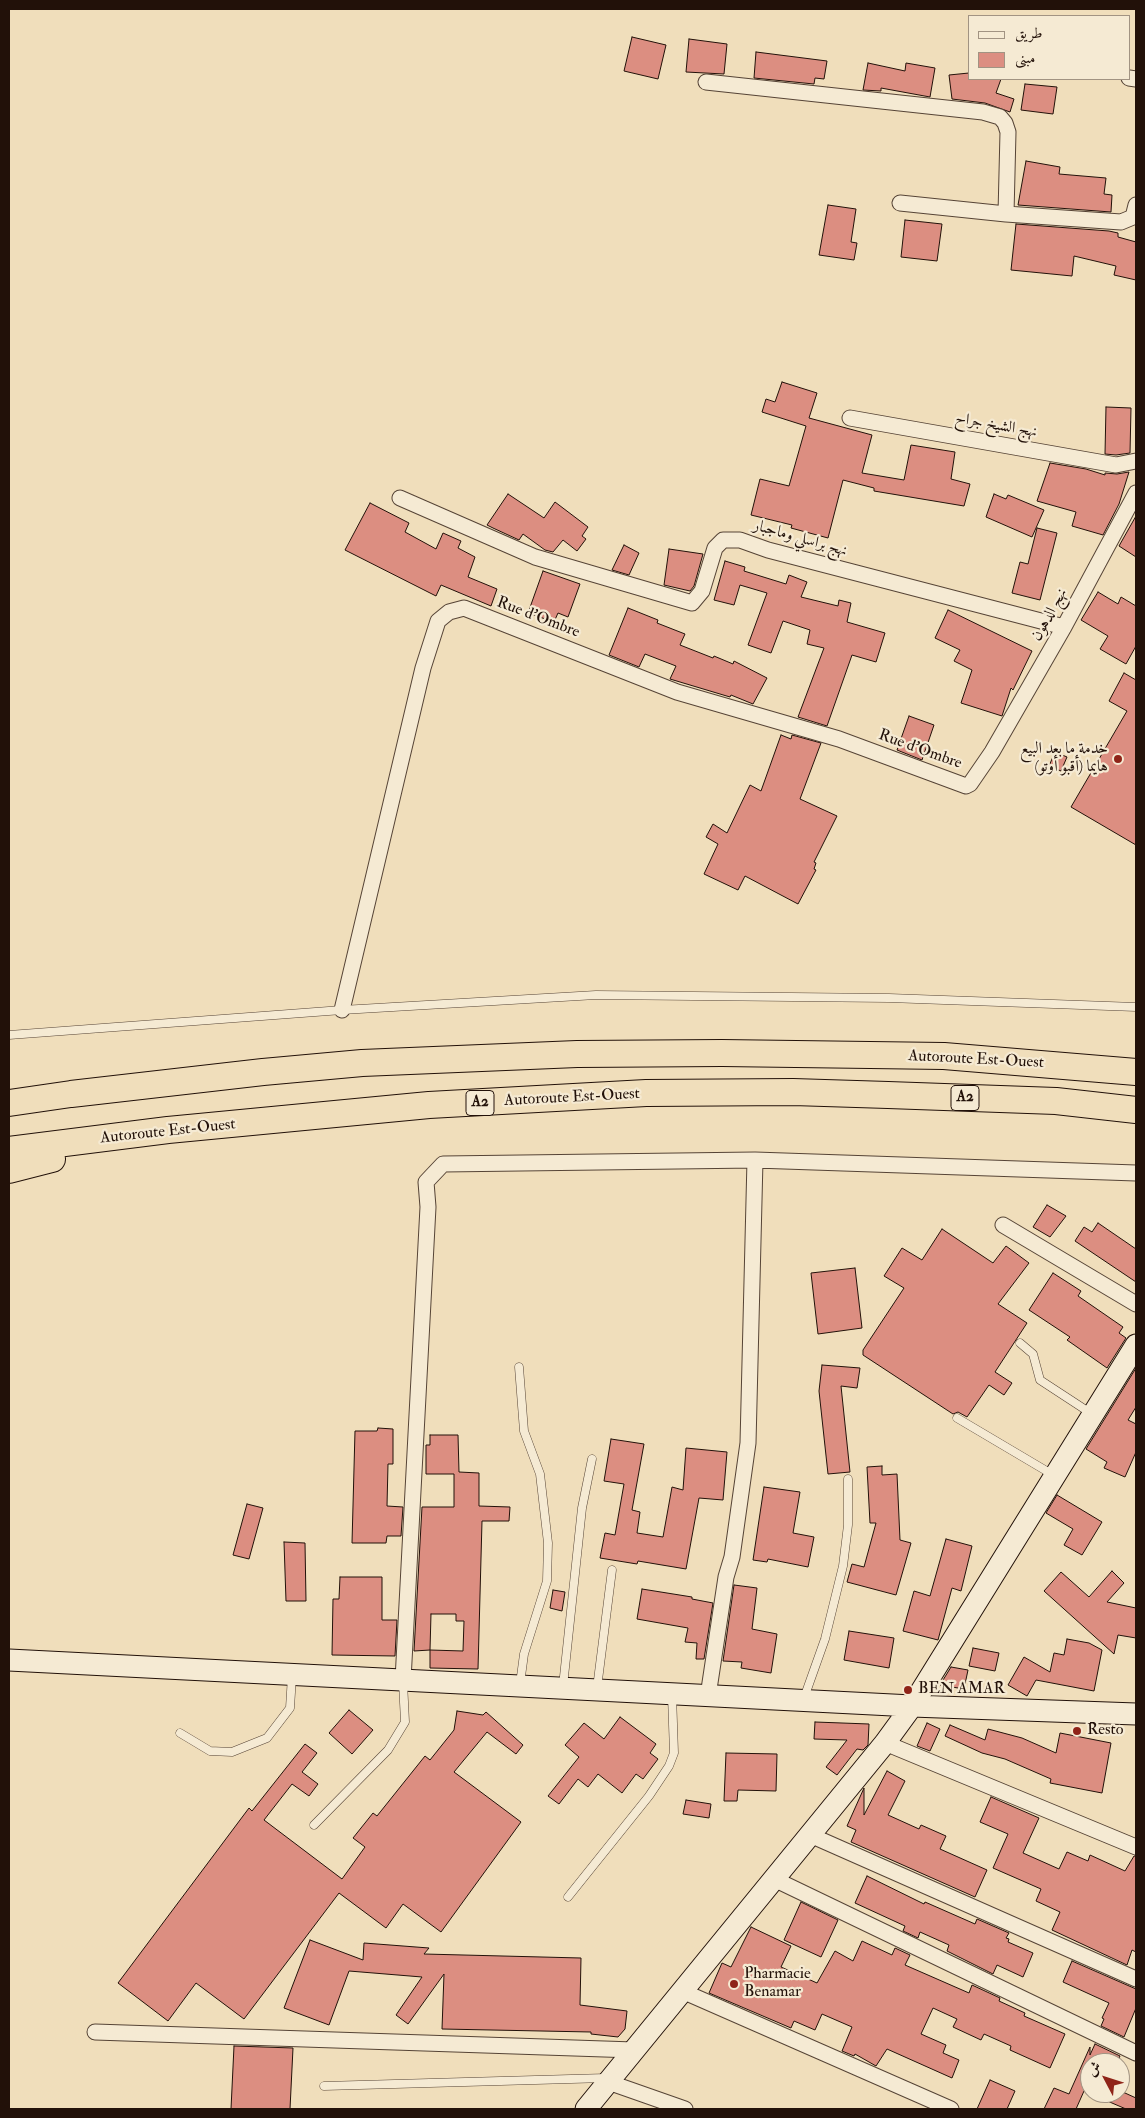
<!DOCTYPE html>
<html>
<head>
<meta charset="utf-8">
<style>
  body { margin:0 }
  #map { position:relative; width:1145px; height:2118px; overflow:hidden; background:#f0debb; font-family:"IM FELL Double Pica",Amiri,serif }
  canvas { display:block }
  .frame { position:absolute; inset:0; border:10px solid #221109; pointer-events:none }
  .legend { position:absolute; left:968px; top:15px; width:162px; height:65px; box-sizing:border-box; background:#f5ead3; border:1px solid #a19382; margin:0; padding:6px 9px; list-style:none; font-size:15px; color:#221109 }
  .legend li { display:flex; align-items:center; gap:10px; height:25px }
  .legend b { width:25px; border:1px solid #a19382 }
  .north { position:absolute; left:1080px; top:2053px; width:50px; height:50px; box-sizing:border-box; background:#f5ead3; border:1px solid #a19382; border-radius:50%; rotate:310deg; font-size:14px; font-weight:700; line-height:20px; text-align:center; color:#221109 }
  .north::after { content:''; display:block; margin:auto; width:18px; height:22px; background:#8f2418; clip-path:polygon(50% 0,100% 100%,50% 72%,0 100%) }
</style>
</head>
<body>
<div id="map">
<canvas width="1145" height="2118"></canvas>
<div class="frame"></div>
<ul class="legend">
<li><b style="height:6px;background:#f5ead3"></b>طريق</li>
<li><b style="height:14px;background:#dc8e81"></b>مبنى</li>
</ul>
<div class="north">ش</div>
</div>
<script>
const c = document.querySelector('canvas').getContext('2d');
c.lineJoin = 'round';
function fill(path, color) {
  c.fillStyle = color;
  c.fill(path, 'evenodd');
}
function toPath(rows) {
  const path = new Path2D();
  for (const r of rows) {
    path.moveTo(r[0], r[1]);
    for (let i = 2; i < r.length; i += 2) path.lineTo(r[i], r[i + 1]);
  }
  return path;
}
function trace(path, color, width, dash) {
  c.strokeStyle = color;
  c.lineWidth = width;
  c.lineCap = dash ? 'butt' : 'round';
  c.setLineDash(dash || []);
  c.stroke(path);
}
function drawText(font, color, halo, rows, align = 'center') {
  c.font = font + ' "IM FELL Double Pica",Amiri,serif';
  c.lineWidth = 4.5;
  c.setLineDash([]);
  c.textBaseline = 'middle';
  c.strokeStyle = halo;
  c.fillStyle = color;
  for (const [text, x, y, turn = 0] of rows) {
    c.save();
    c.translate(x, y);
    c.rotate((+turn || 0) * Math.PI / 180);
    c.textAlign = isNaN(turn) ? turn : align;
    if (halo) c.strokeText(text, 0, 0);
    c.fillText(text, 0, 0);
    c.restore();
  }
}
const building = toPath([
  [632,37,666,45,658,79,624,71,632,37],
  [689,39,727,44,724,74,686,72,689,39],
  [756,52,827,61,824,79,815,78,814,84,754,78,756,52],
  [868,63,905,71,906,63,935,68,930,97,881,88,881,91,863,90,868,63],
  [969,73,969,79,1001,79,996,93,1014,99,1010,112,985,103,952,99,949,75,969,73],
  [1025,84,1057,87,1053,114,1021,110,1025,84],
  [1026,161,1060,167,1059,174,1106,178,1104,194,1112,195,1111,212,1018,205,1026,161],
  [828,205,856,209,851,242,857,243,854,260,819,255,828,205],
  [905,220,942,224,937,261,901,257,905,220],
  [1016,224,1109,231,1118,233,1118,237,1136,242,1136,280,1114,275,1116,266,1074,256,1072,276,1011,270,1016,224],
  [782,382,817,393,809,418,872,435,862,473,904,480,911,445,955,452,951,479,970,484,964,506,874,491,874,488,843,480,828,538,791,528,792,525,751,515,760,479,789,486,806,426,762,412,766,399,775,402,782,382],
  [1106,407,1131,408,1130,453,1116,455,1105,454,1106,407],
  [1050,463,1086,469,1105,475,1105,473,1117,474,1129,472,1119,504,1103,535,1072,526,1076,512,1037,501,1050,463],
  [508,494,544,518,555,502,588,527,582,536,586,539,577,551,563,540,553,552,545,550,523,534,519,540,493,528,487,525,508,494],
  [994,494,1006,499,1008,495,1044,510,1032,537,986,517,994,494],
  [370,503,409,523,405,532,436,549,443,533,461,541,458,548,475,557,468,577,497,589,491,606,441,585,436,596,345,550,370,503],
  [1136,516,1136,557,1119,546,1136,516],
  [1037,528,1057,533,1040,600,1012,593,1020,562,1028,564,1037,528],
  [624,545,639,553,629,575,612,570,624,545],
  [669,549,703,554,694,586,690,591,664,585,669,549],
  [725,561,745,567,744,571,786,584,789,575,807,582,801,597,838,606,839,600,851,603,847,622,885,633,876,662,852,655,827,726,798,717,824,648,807,644,810,630,783,621,771,653,748,645,767,593,740,585,734,605,714,600,725,561],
  [543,571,580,584,568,617,558,613,554,622,528,613,543,571],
  [1098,592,1118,604,1121,597,1136,606,1136,646,1126,664,1100,649,1108,636,1081,620,1098,592],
  [628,608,658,620,657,623,685,634,680,645,713,658,714,656,733,664,734,661,767,678,753,704,731,695,730,697,670,679,676,666,645,654,639,667,609,655,628,608],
  [948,610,1032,651,1013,690,1011,688,1002,716,961,703,972,670,954,661,960,650,935,638,948,610],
  [1124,673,1136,680,1136,845,1071,807,1127,711,1109,701,1124,673],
  [909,716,934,725,922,760,897,750,909,716],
  [781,735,791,739,792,735,821,743,800,799,837,816,814,862,816,863,814,869,816,870,798,904,745,876,738,890,704,874,718,844,706,837,713,824,727,833,750,785,761,791,781,735],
  [1055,752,1067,757,1061,771,1049,766,1055,752],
  [1047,1205,1066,1216,1050,1237,1033,1227,1047,1205],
  [1098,1223,1136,1249,1136,1282,1075,1241,1084,1227,1092,1232,1098,1223],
  [942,1229,993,1263,1006,1246,1029,1263,998,1304,1027,1323,995,1372,1012,1383,1004,1395,989,1385,967,1417,958,1412,953,1414,863,1355,863,1350,904,1288,884,1276,902,1248,922,1260,942,1229],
  [855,1268,862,1328,818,1334,811,1273,855,1268],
  [1053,1273,1081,1291,1078,1296,1123,1327,1119,1333,1126,1338,1107,1368,1067,1340,1070,1337,1029,1310,1053,1273],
  [822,1365,860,1368,857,1388,841,1386,850,1472,828,1474,819,1391,822,1365],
  [1136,1368,1136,1407,1128,1420,1136,1424,1136,1452,1125,1477,1104,1468,1107,1462,1086,1449,1136,1368],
  [378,1428,393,1429,393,1464,388,1464,387,1506,403,1507,401,1536,387,1536,386,1543,352,1543,355,1431,377,1431,378,1428],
  [430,1435,458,1435,459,1472,479,1473,479,1506,510,1507,509,1521,482,1521,478,1669,430,1668,430,1650,414,1651,422,1507,454,1507,454,1474,426,1474,426,1445,430,1445,430,1435],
  [431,1614,456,1614,456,1621,464,1621,463,1651,430,1650,431,1614],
  [611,1439,644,1444,632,1510,640,1512,637,1533,663,1537,672,1487,683,1490,686,1448,727,1452,723,1500,699,1498,686,1569,638,1561,637,1564,600,1558,605,1533,615,1535,624,1484,604,1481,611,1439],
  [882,1466,882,1475,897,1474,900,1540,911,1543,896,1595,847,1582,852,1564,864,1567,876,1523,870,1523,867,1467,882,1466],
  [764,1487,800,1492,793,1533,814,1537,808,1567,768,1559,767,1562,753,1560,764,1487],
  [1057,1495,1102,1522,1082,1555,1064,1545,1073,1529,1046,1513,1057,1495],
  [247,1504,263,1508,249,1559,233,1555,247,1504],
  [946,1539,972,1546,961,1591,952,1588,938,1640,903,1631,914,1591,930,1596,946,1539],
  [284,1542,305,1543,306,1601,286,1601,284,1542],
  [1112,1571,1124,1583,1107,1602,1136,1608,1136,1638,1118,1635,1114,1654,1044,1591,1061,1572,1089,1597,1112,1571],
  [340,1577,382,1577,382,1620,397,1620,395,1656,332,1655,333,1599,339,1599,340,1577],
  [734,1585,757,1588,752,1629,777,1634,771,1673,741,1668,742,1662,723,1661,734,1585],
  [642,1589,692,1597,692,1599,713,1603,704,1659,696,1659,697,1643,685,1642,688,1628,637,1619,642,1589],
  [553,1590,565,1592,562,1611,550,1608,553,1590],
  [849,1631,894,1638,889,1668,844,1660,849,1631],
  [1067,1639,1089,1643,1102,1650,1094,1691,1036,1680,1027,1696,1008,1685,1024,1657,1050,1672,1054,1653,1064,1655,1067,1639],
  [973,1648,999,1653,995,1671,969,1666,973,1648],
  [951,1667,968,1670,964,1689,940,1685,951,1667],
  [349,1710,373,1730,352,1754,329,1733,349,1710],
  [457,1711,483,1715,486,1712,523,1745,516,1754,487,1732,454,1772,521,1822,441,1932,403,1904,386,1928,339,1893,244,2019,196,1983,168,2021,118,1983,249,1808,252,1811,305,1744,317,1753,302,1772,318,1784,309,1796,292,1784,264,1820,342,1879,365,1847,353,1838,373,1813,377,1816,425,1756,430,1760,454,1730,457,1711],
  [620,1717,656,1744,650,1753,658,1759,643,1779,636,1774,622,1793,598,1774,588,1787,578,1779,559,1804,548,1796,579,1757,565,1745,584,1723,604,1739,620,1717],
  [815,1722,869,1724,868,1745,863,1750,857,1749,837,1775,826,1767,847,1740,814,1739,815,1722],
  [927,1723,940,1729,930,1751,917,1746,927,1723],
  [950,1725,985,1740,988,1729,1022,1738,1056,1753,1060,1733,1111,1743,1102,1793,1050,1783,1051,1779,1005,1759,982,1753,945,1736,950,1725],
  [726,1753,777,1754,776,1791,738,1790,737,1801,724,1801,726,1753],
  [887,1771,905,1781,888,1815,919,1829,921,1825,946,1836,940,1849,987,1870,975,1897,851,1842,856,1830,847,1826,864,1788,864,1815,887,1771],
  [991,1797,1039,1818,1023,1853,1059,1869,1067,1852,1088,1861,1090,1855,1125,1871,1134,1856,1136,1856,1136,1952,1132,1950,1127,1965,1052,1930,1060,1912,1036,1901,1041,1889,993,1868,1008,1834,980,1822,991,1797],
  [686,1800,711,1804,709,1818,683,1814,686,1800],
  [867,1876,924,1904,925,1902,975,1924,977,1919,1009,1933,1006,1938,1009,1939,1008,1942,1033,1953,1023,1977,997,1965,993,1974,947,1951,949,1945,920,1932,918,1938,903,1931,905,1926,855,1903,867,1876],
  [801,1902,838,1920,821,1957,784,1940,801,1902],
  [751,1927,791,1946,781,1967,817,1983,835,1951,853,1961,862,1941,892,1955,895,1948,910,1955,905,1965,969,1993,972,1985,1000,1998,999,2001,1025,2013,1024,2016,1065,2034,1050,2068,1010,2050,1011,2046,984,2034,981,2040,953,2027,957,2019,933,2008,921,2034,946,2045,943,2053,959,2060,952,2078,887,2049,876,2066,855,2054,854,2056,842,2051,852,2027,822,2014,815,2030,794,2021,791,2028,709,1993,722,1963,731,1967,751,1927],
  [310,1940,363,1960,364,1943,429,1948,424,1954,581,1958,580,2005,627,2011,625,2029,618,2037,591,2034,591,2032,442,2029,444,1974,408,2024,396,2015,422,1977,349,1971,329,2025,284,2008,310,1940],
  [1072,1961,1136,1989,1136,2008,1124,2037,1101,2026,1104,2019,1102,2018,1109,2003,1063,1982,1072,1961],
  [1095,2044,1120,2056,1117,2063,1090,2063,1090,2093,1125,2093,1136,2098,1136,2109,1126,2109,1084,2091,1076,2109,1044,2109,1054,2088,1069,2094,1090,2047,1090,2055,1095,2044],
  [234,2046,293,2048,290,2109,231,2109,234,2046],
  [990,2080,1015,2091,1007,2109,977,2109,990,2080]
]);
fill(building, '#dc8e81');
trace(building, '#221109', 1);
const lane = toPath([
  [9,1035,342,1010,596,995,889,998,1136,1007],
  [1020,1343,1033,1354,1040,1380,1092,1414],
  [519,1367,524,1431,540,1474,548,1543,547,1581,524,1654,520,1684],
  [957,1418,1055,1476],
  [563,1686,582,1508,592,1459],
  [597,1688,612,1570],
  [804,1698,825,1639,843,1566,848,1525,848,1479],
  [180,1733,210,1751,232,1752,267,1738,290,1708,292,1676],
  [314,1825,388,1750,405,1722,403,1682],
  [568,1897,649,1796,669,1766,674,1753,672,1695],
  [324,2086,606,2078]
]);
const street = toPath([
  [1129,78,1136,79],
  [706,82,983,112,1000,117,1005,123,1008,132,1006,214],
  [900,203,1006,214,1121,222,1133,217,1136,205],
  [850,418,1116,465,1136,461],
  [400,498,535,557,692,603,702,591,715,548,723,540,740,540,768,550,1064,627],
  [342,1010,423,668,438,621,449,612,464,608,677,692,839,739,966,786,970,784,992,752,1064,627,1136,493],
  [1003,1225,1136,1304],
  [403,1680,428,1207,426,1182,443,1164,755,1160,1136,1173],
  [708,1696,726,1577,732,1557,748,1443,755,1160],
  [885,1743,1136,1847],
  [810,1835,1136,1979],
  [774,1879,1136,2053],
  [682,1991,951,2109],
  [95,2032,634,2050],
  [608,2082,685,2109]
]);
const secondary = toPath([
  [9,1660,912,1706,1136,1714],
  [586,2109,885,1743,912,1706,1136,1345]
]);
const highway = toPath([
  [9,1103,71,1094,263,1072,362,1063,577,1054,722,1053,944,1056,1136,1072],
  [9,1150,168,1130,429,1105,646,1093,793,1092,888,1095,1056,1101,1136,1110],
  [9,1170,52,1159]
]);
trace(lane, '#564436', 9);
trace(street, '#564436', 17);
trace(secondary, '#221109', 23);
trace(highway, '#221109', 28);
trace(lane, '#f5ead3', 8);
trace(street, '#f5ead3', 15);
trace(secondary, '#f5ead3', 21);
trace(highway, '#f0debb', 26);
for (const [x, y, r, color] of [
  [1118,759,5,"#8f2418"],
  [908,1690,5,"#8f2418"],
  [1077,1731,5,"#8f2418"],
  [734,1984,5,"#8f2418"]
]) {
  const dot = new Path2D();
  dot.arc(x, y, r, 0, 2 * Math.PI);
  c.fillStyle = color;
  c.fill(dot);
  trace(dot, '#f5ead3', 2);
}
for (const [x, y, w] of [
  [965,1098,28],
  [480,1103,28]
]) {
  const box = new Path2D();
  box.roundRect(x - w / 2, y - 12.5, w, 25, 4);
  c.fillStyle = '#f5ead3';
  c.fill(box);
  trace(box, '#221109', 1);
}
drawText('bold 15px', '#221109', null, [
  ["A2",965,1098],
  ["A2",480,1103]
]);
drawText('16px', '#221109', '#f5ead3', [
  ["نهج الشيخ جراح",996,426,10],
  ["نهج براسلي وماجبار",800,539,16],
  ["نهج الدهون",1050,615,-61],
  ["Rue d'Ombre",538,618,21],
  ["Rue d'Ombre",920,750,20],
  ["Autoroute Est-Ouest",976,1060,3],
  ["Autoroute Est-Ouest",572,1098,-3],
  ["Autoroute Est-Ouest",168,1132,-6]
]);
drawText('16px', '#221109', '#f5ead3', [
  ["خدمة ما بعد البيع",1108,750,"right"],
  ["هايما (أقبو أوتو)",1108,768,"right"],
  ["BEN AMAR",918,1690],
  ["Resto",1087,1731],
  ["Pharmacie",744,1975],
  ["Benamar",744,1993]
], 'left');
</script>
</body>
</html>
